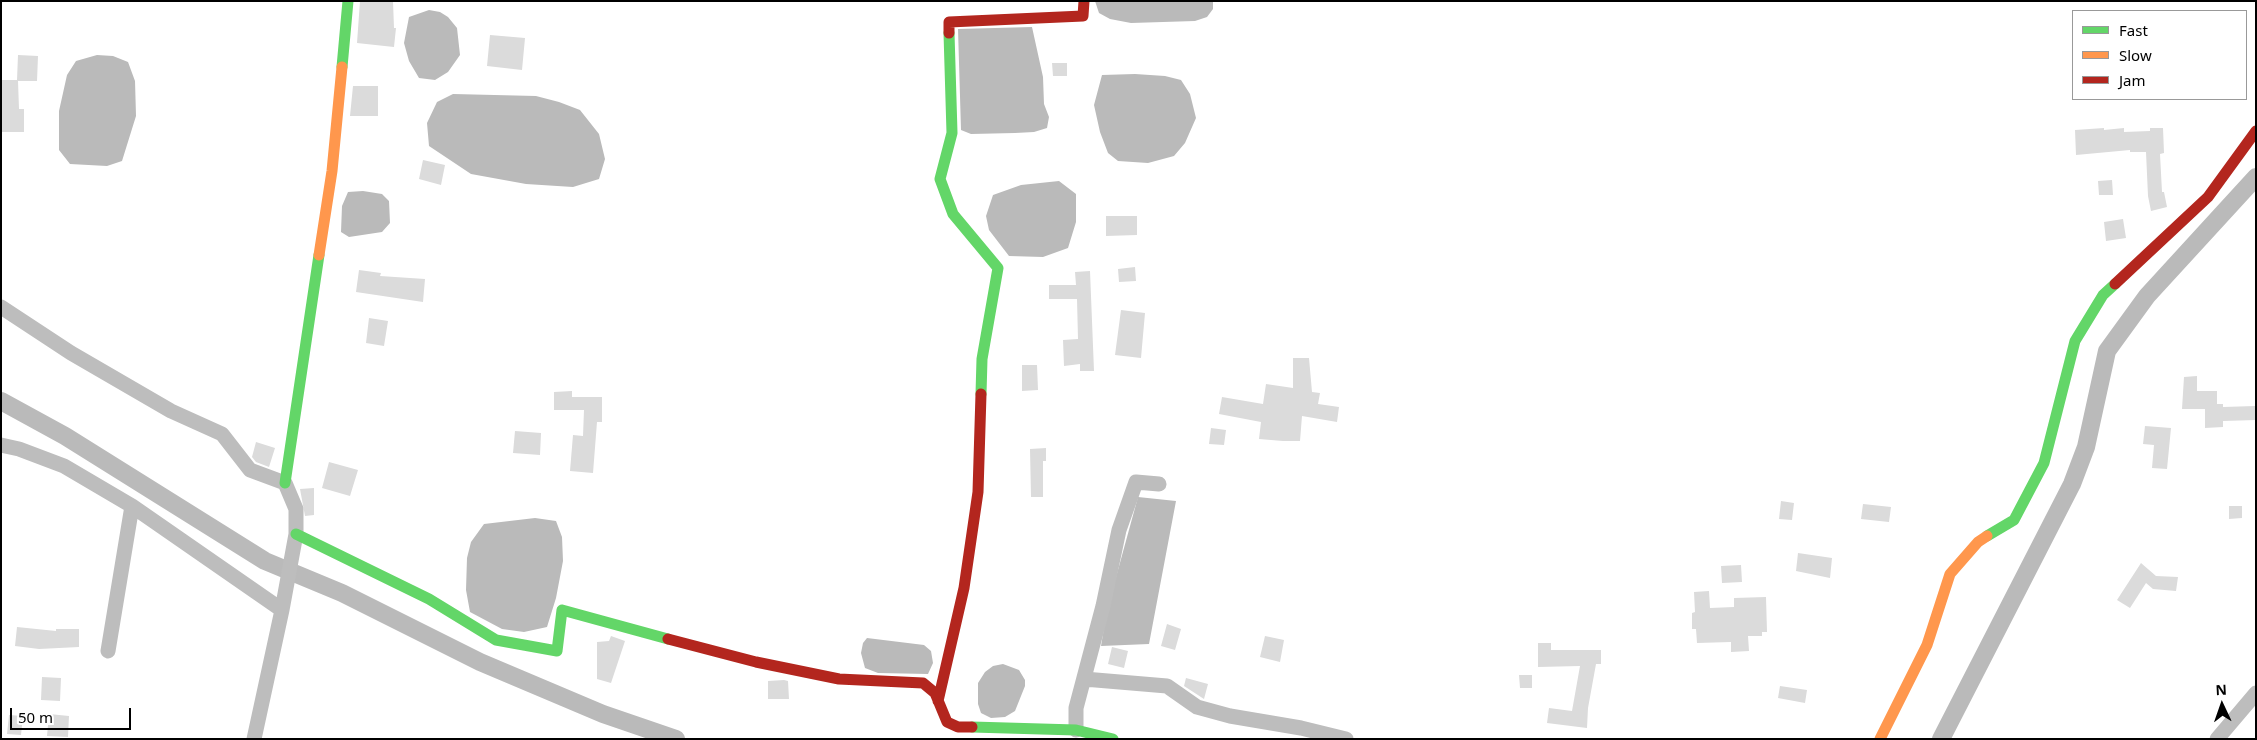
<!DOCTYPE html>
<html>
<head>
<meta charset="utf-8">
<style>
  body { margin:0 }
  #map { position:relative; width:2257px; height:740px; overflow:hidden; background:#fff; font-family:"Noto Sans",sans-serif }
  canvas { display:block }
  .frame { position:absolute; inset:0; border:2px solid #000; pointer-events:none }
  .legend { position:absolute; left:2072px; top:10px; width:175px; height:90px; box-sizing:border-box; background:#fff; border:1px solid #999; margin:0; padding:6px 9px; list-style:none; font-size:15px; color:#000 }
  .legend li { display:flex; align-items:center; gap:10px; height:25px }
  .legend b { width:25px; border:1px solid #999 }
  .north { position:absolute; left:2197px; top:680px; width:50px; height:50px; -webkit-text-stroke:4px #fff; paint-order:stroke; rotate:357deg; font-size:14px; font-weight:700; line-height:20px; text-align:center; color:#000 }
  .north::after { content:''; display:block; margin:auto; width:18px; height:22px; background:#000; clip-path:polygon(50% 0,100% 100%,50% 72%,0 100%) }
  .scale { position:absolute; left:10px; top:708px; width:121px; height:22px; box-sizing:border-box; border:2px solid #000; border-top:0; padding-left:6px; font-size:15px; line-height:18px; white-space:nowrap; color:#000; -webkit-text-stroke:4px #fff; paint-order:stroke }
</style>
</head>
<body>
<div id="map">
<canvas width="2257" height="740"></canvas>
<div class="frame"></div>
<ul class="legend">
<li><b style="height:6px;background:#63d668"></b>Fast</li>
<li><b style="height:6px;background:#ff974d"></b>Slow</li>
<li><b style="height:6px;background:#b3261e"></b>Jam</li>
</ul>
<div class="north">N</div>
<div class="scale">50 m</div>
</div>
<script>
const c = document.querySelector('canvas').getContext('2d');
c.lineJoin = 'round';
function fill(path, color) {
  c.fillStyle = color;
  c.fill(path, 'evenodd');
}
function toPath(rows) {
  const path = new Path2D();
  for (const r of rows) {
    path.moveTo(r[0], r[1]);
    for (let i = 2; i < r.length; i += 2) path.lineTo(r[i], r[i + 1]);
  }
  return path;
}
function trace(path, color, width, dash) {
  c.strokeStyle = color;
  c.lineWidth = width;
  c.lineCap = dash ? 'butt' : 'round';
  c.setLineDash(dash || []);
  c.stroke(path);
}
fill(toPath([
  [1095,1,1213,1,1213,9,1207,17,1195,21,1131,23,1110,19,1099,13],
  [429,10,440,12,448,17,457,28,460,55,448,72,435,80,419,78,409,61,404,43,409,17],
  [1032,27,1043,77,1044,104,1049,117,1047,128,1034,132,1015,133,971,134,961,130,958,29],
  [97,55,113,56,128,62,135,81,136,116,122,161,107,166,70,164,59,150,59,111,67,75,76,61],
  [1135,74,1165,76,1181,80,1190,94,1196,118,1185,143,1174,156,1148,163,1118,161,1108,153,1100,132,1094,105,1102,75],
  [453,94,536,96,559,102,580,110,599,134,605,159,599,179,573,187,526,184,471,174,429,146,427,123,437,102],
  [1059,181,1076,194,1076,222,1068,248,1043,257,1009,256,989,230,986,216,993,195,1021,185],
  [363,191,382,194,389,201,390,223,382,232,349,237,341,232,342,206,348,192],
  [1138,497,1176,501,1149,644,1101,646,1107,610],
  [535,518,556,521,562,537,563,561,556,598,547,627,524,632,502,629,470,612,466,590,467,558,471,542,484,524],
  [867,638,924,645,931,651,933,663,928,674,878,673,865,668,861,653,863,643],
  [1003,664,1019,670,1025,680,1025,686,1015,711,1005,717,991,718,981,713,978,704,978,683,985,672,993,666]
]), '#bababa');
trace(toPath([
  [1,401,65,436,265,561,342,593,480,662,603,714,676,739],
  [1941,739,2072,484,2086,447,2107,351,2147,296,2256,177]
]), '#bababa', 18);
fill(toPath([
  [360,1,393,1,394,28,396,28,394,47,357,43],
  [490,35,525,38,522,70,487,66],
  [18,55,38,56,37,81,18,81,19,109,24,109,24,132,1,132,1,80,17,80],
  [1052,63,1067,63,1067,76,1053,76],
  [353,86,378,86,378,116,350,116],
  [2104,128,2104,130,2124,128,2124,132,2150,131,2150,128,2163,128,2164,153,2160,154,2162,192,2164,192,2167,207,2151,211,2148,196,2146,152,2130,152,2130,150,2076,155,2075,130],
  [423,160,445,165,441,185,419,179],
  [2112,180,2113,195,2099,195,2098,181],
  [1106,216,1137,216,1137,235,1106,236],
  [2123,219,2126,238,2106,241,2104,222],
  [1135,267,1136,281,1119,282,1118,269],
  [359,270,381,273,380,276,425,279,423,302,356,292],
  [1090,271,1094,371,1080,371,1080,364,1064,366,1063,340,1078,339,1077,299,1049,299,1049,285,1076,285,1075,272],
  [1121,310,1145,313,1141,358,1115,355],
  [369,318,388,321,384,346,366,343],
  [1293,358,1309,358,1312,392,1320,393,1318,404,1339,407,1337,422,1302,416,1300,441,1283,441,1259,439,1261,422,1219,414,1222,397,1263,404,1266,384,1293,388],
  [1022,365,1037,365,1038,390,1022,391],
  [2197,376,2197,391,2217,391,2217,404,2223,404,2223,407,2255,406,2256,420,2223,421,2223,427,2205,428,2205,409,2182,409,2184,377],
  [572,391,572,397,602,397,602,422,597,422,593,473,570,471,573,435,583,436,584,410,554,410,554,392],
  [2145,426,2171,428,2167,469,2152,468,2154,445,2143,444],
  [1211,428,1226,430,1224,445,1209,444],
  [515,431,541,433,540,455,513,453],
  [256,442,275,448,269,467,256,462,252,457],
  [1046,448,1046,461,1043,461,1043,497,1031,497,1030,449],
  [329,462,358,470,350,496,322,488],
  [314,488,314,515,305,516,300,489],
  [1781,501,1794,503,1792,520,1779,519],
  [1863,504,1891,507,1889,522,1861,519],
  [2229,506,2242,506,2242,518,2229,519],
  [1798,553,1832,558,1830,578,1796,571],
  [2141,563,2156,576,2178,577,2176,591,2153,589,2146,583,2130,608,2117,600],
  [1741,565,1742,582,1722,583,1721,566],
  [1709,591,1710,608,1734,607,1734,598,1766,597,1767,632,1762,632,1762,636,1748,636,1749,651,1731,652,1731,642,1697,643,1696,629,1692,629,1692,613,1695,612,1694,592],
  [1167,624,1181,629,1175,650,1161,646],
  [17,627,56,631,56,629,79,629,79,647,39,649,15,646],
  [611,636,625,641,611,683,597,679,597,642,609,641],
  [1265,636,1284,640,1280,662,1260,657],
  [1538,643,1551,643,1551,650,1601,650,1601,664,1596,664,1588,708,1587,728,1547,723,1549,708,1572,711,1580,666,1538,667],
  [1112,647,1128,651,1124,668,1108,664],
  [1519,675,1532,675,1532,688,1520,688],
  [42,677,61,678,60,701,41,700],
  [1186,678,1208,684,1204,699,1184,686],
  [784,680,788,681,789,699,768,699,768,681],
  [1780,686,1807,690,1805,703,1778,698],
  [49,714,69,716,68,737,47,736],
  [9,715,23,716,21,735,7,734]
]), '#dbdbdb');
trace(toPath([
  [1,307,71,353,171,411,222,434,250,470,285,483,296,509,296,534,282,610,254,739],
  [1,445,19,449,64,466,132,506,282,610],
  [108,651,132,506],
  [1084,679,1167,686,1197,707,1230,716,1301,728,1346,739],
  [1076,730,1076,708,1103,606,1119,530,1136,482,1159,484],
  [2217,739,2256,693]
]), '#bdbdbd', 15);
trace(toPath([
  [949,33,952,133,940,179,953,214,998,268,982,359,981,394],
  [342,67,348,1],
  [285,483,319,255],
  [296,534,429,599,496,640,557,651,562,610,668,639],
  [1987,536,2014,520,2044,463,2075,341,2103,295,2115,284],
  [972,727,1076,730,1113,739]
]), '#63d668', 11);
trace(toPath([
  [319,255,332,171,342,67],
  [1880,739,1927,645,1950,574,1978,542,1987,536]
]), '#ff974d', 11);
trace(toPath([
  [949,33,949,22,1083,16,1084,1],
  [2115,284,2208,197,2256,131],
  [668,639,756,662,839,679,923,683,935,693,947,722,958,727,972,727],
  [938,701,964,588,978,492,981,394]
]), '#b3261e', 11);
</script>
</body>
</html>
